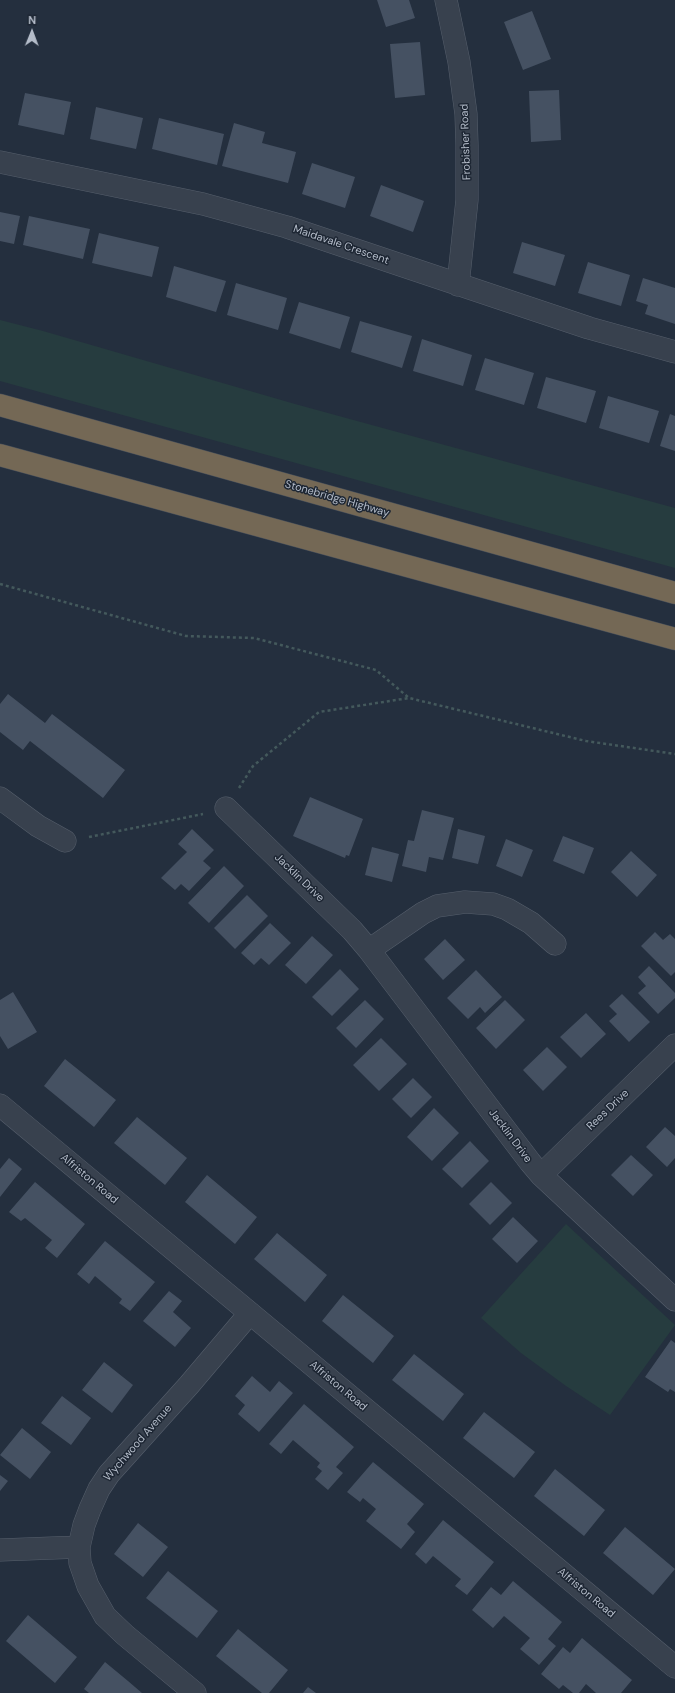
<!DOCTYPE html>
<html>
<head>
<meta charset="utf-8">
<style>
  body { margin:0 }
  #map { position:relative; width:675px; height:1693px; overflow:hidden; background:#242f3e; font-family:"DM Sans",sans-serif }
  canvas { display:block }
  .north { position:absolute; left:12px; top:12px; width:40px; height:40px; -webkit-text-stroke:3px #1d2633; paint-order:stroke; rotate:1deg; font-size:11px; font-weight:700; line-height:16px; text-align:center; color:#b4bcc9 }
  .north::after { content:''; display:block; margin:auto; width:14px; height:18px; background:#b4bcc9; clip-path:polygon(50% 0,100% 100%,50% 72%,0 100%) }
</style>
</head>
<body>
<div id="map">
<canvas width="675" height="1693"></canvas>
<div class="north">N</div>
</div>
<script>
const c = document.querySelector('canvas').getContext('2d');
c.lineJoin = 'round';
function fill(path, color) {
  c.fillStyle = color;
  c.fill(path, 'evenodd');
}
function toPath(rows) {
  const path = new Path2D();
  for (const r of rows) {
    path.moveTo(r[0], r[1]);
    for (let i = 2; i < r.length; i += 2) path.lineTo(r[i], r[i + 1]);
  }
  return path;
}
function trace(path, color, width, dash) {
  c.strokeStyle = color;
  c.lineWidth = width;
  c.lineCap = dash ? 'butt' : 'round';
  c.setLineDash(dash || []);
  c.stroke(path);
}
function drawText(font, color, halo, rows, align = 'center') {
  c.font = font + ' "DM Sans",sans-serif';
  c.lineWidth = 3;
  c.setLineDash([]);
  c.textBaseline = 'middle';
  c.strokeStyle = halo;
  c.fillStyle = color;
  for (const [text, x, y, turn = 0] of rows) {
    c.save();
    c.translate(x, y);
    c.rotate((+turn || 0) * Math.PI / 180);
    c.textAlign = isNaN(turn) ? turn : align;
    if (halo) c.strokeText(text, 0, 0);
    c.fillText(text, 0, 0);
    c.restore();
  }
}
fill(toPath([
  [0,320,43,331,295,404,675,508,675,568,0,381],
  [566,1224,675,1325,610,1415,566,1386,521,1353,481,1318]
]), '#263c3f');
fill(toPath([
  [377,0,409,0,415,18,386,27],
  [532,11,551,59,523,70,504,22],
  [420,42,425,95,395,98,390,44],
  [559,90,561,140,531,142,529,91],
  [25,93,71,102,64,135,18,125],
  [96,107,143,118,136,149,90,139],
  [159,118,224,134,217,165,152,149],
  [234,123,265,132,262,143,296,152,288,183,222,166],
  [312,163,355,177,345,208,302,194],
  [381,185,424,201,413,232,370,216],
  [0,212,20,216,14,244,0,241],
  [29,216,90,229,83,259,23,245],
  [99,233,159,247,152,277,92,263],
  [522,242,565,255,555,286,513,273],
  [588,262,630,275,621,306,578,293],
  [174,266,226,281,216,312,166,297],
  [643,278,675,288,675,324,645,314,648,305,636,301],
  [236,283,287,298,278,330,227,315],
  [299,302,350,317,340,349,289,333],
  [360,321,412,336,402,368,351,352],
  [422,339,472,355,463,386,413,371],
  [485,358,534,373,524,405,475,390],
  [546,377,596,391,586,423,537,408],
  [608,396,659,411,649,443,599,428],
  [670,414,675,416,675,451,660,446],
  [8,694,45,723,52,714,125,770,103,798,30,741,23,750,0,732,0,704],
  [310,797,363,819,349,856,346,855,345,858,293,836],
  [422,810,454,818,443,860,429,857,426,872,402,866,408,840,414,841],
  [192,829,214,850,203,861,211,868,189,891,181,884,175,890,161,878,187,852,178,844],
  [458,829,485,836,478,864,452,858],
  [563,836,594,848,584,874,553,861],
  [506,839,533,850,522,877,496,866],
  [372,847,399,854,392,882,365,875],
  [631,851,657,875,637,897,611,872],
  [224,866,244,886,209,923,188,903],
  [247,895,268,916,235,949,214,928],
  [270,923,291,943,269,965,261,958,254,965,241,953],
  [655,932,663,940,670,934,675,939,675,972,671,976,641,946],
  [312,936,333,955,306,984,285,965],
  [445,939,465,960,443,980,424,959],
  [649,966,675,993,675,998,658,1014,638,993,646,986,638,977],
  [340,969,359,989,332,1016,312,997],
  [476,970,502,997,485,1013,480,1007,468,1019,447,998],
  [13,992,37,1032,8,1049,0,1036,0,1000],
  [622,994,650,1022,629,1042,609,1021,617,1014,609,1006],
  [365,1000,384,1019,356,1048,336,1028],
  [505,1000,525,1020,496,1049,476,1028],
  [586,1013,606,1034,581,1058,560,1037],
  [381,1038,407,1064,379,1091,353,1065],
  [547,1047,567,1067,543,1091,523,1070],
  [65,1059,116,1100,94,1127,44,1086],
  [413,1078,432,1097,411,1118,392,1099],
  [434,1108,459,1133,432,1161,407,1137],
  [137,1117,187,1158,165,1185,114,1143],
  [665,1127,675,1136,675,1158,667,1167,646,1147],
  [470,1141,489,1161,462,1188,442,1169],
  [631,1155,653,1175,633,1196,611,1175],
  [9,1158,22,1169,0,1197,0,1169],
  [207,1175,257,1217,235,1244,185,1202],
  [35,1182,85,1224,57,1258,45,1248,52,1240,25,1218,21,1221,9,1212],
  [491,1182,512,1203,490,1225,469,1204],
  [513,1217,538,1241,517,1263,492,1239],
  [277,1233,327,1275,305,1302,254,1259],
  [105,1241,155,1282,130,1311,119,1303,122,1299,95,1276,89,1284,77,1274],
  [169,1291,182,1301,173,1312,191,1328,175,1347,143,1321],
  [343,1295,394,1336,373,1363,322,1321],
  [671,1340,675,1343,675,1392,670,1389,668,1392,645,1377],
  [414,1354,464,1394,443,1421,392,1380],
  [104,1362,133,1385,112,1413,82,1390],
  [252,1376,270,1392,279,1381,293,1393,259,1432,238,1414,245,1405,235,1396],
  [62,1396,91,1418,71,1445,41,1423],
  [304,1404,354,1447,336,1467,343,1473,328,1490,315,1479,322,1471,317,1467,320,1463,293,1440,281,1454,269,1444],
  [484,1412,535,1452,514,1478,463,1438],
  [22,1428,51,1452,30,1479,0,1455],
  [373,1462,424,1504,407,1524,415,1532,401,1549,366,1521,376,1509,363,1498,360,1502,347,1492],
  [555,1469,605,1510,584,1536,534,1496],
  [0,1475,8,1481,0,1491],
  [443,1520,494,1562,467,1595,455,1586,461,1579,433,1556,426,1564,415,1554],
  [138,1523,168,1547,143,1577,114,1554],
  [625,1527,675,1569,653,1595,603,1553],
  [168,1571,218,1611,197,1638,146,1598],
  [513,1581,562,1622,548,1639,556,1646,539,1665,520,1649,530,1638,504,1616,493,1628,472,1610,491,1587,501,1595],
  [28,1615,77,1657,55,1683,6,1641],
  [238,1629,288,1670,269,1693,262,1693,216,1656],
  [582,1638,632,1680,621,1693,596,1693,586,1684,579,1693,573,1693,563,1685,559,1689,541,1674,563,1647,570,1653],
  [105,1662,128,1681,142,1693,89,1693,84,1689],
  [308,1687,316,1693,303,1693]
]), '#455162');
const street = toPath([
  [446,0,459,62,466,114,467,145,467,200,458,285],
  [0,162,203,204,287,227,589,328,675,352],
  [0,798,38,826,65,841],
  [226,808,352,930,369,950,530,1162,541,1175,675,1300],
  [369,950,423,913,437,906,465,902,493,904,507,909,531,923,555,944],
  [0,1105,675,1667],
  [541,1175,675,1045],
  [0,1550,79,1547],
  [195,1693,125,1635,105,1616,88,1586,80,1563,79,1547,84,1525,90,1509,99,1489,109,1474,189,1385,250,1313]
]);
const highway = toPath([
  [0,405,675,593],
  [0,455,675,639]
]);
trace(street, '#565f6c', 23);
trace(highway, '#434c59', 23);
trace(toPath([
  [0,584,186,636,254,638,376,670,409,698,586,741,675,754],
  [239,788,253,766,319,712,409,698],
  [89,837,203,814]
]), '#44595c', 2.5, [3, 3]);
trace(street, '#38414e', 22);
trace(highway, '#746855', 22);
drawText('11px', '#b4bcc9', '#1d2633', [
  ["Frobisher Road",466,142,-92],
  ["Maidavale Crescent",341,245,19],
  ["Stonebridge Highway",337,499,16],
  ["Jacklin Drive",299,878,44],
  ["Rees Drive",608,1110,-44],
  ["Jacklin Drive",510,1136,53],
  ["Alfriston Road",89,1179,40],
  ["Alfriston Road",338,1386,40],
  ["Wychwood Avenue",138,1443,-49],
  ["Alfriston Road",586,1593,40]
]);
</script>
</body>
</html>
